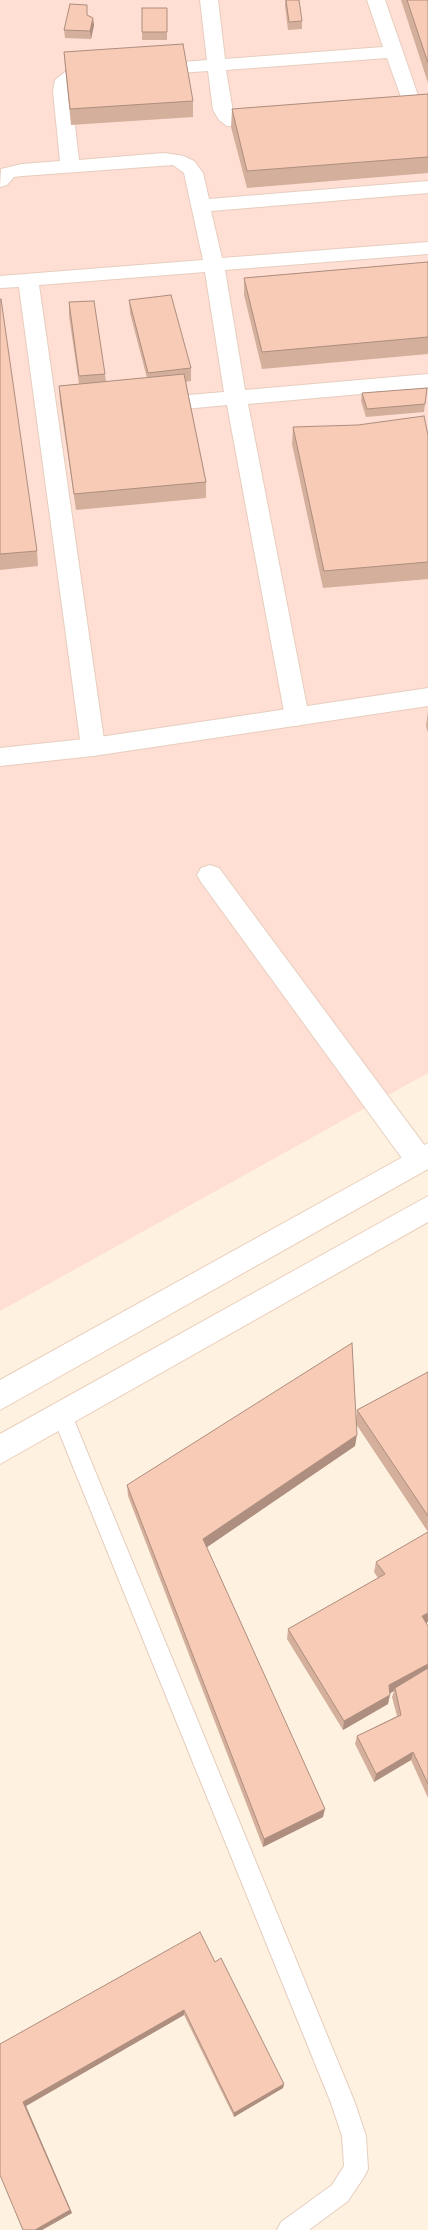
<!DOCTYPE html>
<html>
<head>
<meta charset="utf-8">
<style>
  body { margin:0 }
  canvas { display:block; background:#fff1e0 }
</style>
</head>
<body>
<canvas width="428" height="2230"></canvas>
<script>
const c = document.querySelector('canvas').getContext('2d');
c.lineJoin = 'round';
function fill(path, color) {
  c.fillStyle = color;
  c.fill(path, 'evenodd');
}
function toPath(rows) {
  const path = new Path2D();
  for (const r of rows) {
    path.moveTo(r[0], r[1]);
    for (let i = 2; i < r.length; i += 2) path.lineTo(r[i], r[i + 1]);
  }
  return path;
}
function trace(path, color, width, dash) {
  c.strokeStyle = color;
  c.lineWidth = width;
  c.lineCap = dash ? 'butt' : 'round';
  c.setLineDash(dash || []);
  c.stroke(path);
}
fill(toPath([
  [0,0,428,0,428,1073,0,1311]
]), '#ffded4');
const service = toPath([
  [62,1406,69,1409,72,1415,355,2103,366,2136,368,2169,364,2177,348,2201,309,2230,277,2230,281,2222,332,2185,344,2166,342,2136,331,2103,52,1415,55,1409,62,1406]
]);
const minor = toPath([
  [200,0,218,0,225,59,383,47,367,0,385,0,422,107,420,111,413,113,406,111,387,58,226,70,233,112,238,116,269,116,276,118,278,122,276,126,269,128,227,126,219,120,213,110,208,71,149,75,143,74,140,70,143,66,149,65,207,60,200,0],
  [101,68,107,69,110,73,107,77,73,83,71,91,79,160,164,153,184,156,194,161,203,173,209,199,428,181,428,193,211,211,222,258,428,242,428,254,225,270,245,390,428,374,428,388,248,404,309,717,305,723,297,726,289,723,285,717,227,405,153,412,146,410,142,405,146,400,153,398,224,392,205,272,39,285,105,747,102,753,93,756,84,753,81,747,19,287,0,288,0,276,203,260,184,173,173,165,22,176,14,177,7,185,0,187,1,169,22,164,60,161,53,91,55,80,65,72,101,68],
  [210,865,219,868,428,1150,428,1169,419,1172,409,1168,201,882,197,875,201,868,210,865]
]);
const tertiary = toPath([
  [428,688,428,706,93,756,0,766,0,748,93,738,428,688]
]);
const secondary = toPath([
  [428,1143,428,1169,0,1410,0,1380,428,1143],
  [428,1196,428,1222,0,1464,0,1434,428,1196]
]);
trace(service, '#e6cebe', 2);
trace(minor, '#e6cebe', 2);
trace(tertiary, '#e6cebe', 2);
trace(secondary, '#ebcebb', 2);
fill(service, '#fff');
fill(minor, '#fff');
fill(tertiary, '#fff');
fill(secondary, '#fff');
fill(toPath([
  [285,0,302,21,302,29,288,30,285,6],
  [401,0,428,0,428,83],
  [167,8,167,40,142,40,142,32],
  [88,15,94,25,91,39,65,38,64,30],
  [64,52,193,101,193,117,71,125,65,67],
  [428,94,428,173,247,188,231,127,232,109],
  [428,262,428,354,262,369,244,295,244,278],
  [0,300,37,551,38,566,0,570],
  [129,300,191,368,191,381,186,382,206,482,206,498,76,510,60,402,59,386,79,384,69,316,69,302,105,374,106,382,147,378,130,313],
  [427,388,424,412,366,417,361,401,362,393],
  [293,427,428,435,428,579,323,588,292,444],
  [428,711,428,733,426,726],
  [428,1372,428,1532,356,1424,355,1446,206,1547,323,1817,263,1847,128,1496,127,1485,356,1419,357,1410],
  [376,1562,428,1626,428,1798,411,1760,374,1782,355,1744,357,1736,397,1716,392,1697,394,1691,390,1693,388,1704,343,1730,287,1639,288,1629,378,1578,374,1572],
  [215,1962,284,2084,283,2088,234,2117,184,2015,26,2106,72,2213,42,2230,0,2044]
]), '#d4af9c');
fill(toPath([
  [93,18,94,25,91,39,90,31],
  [357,1435,355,1446,203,1550,203,1539],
  [428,1613,428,1622,420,1627,422,1616],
  [428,1664,428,1672,395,1688,394,1691,387,1695,389,1685],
  [390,1695,388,1704,343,1730,344,1721],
  [413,1752,411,1760,374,1782,376,1774],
  [325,1809,323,1817,263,1847,264,1839],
  [184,2010,184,2015,26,2106,72,2213,42,2230,35,2230,23,2102],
  [284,2084,283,2088,234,2117,234,2113]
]), '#ad8e7f');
const building = toPath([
  [286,0,299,0,302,21,289,22,286,0],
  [407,0,428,0,428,63,407,0],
  [70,4,87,5,87,15,93,18,90,31,64,30,70,4],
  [142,8,167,8,167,32,142,32,142,8],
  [183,44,193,101,70,109,64,52,183,44],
  [428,94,428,157,247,171,232,109,428,94],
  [428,262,428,337,262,352,244,278,428,262],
  [171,295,191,368,148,373,129,300,171,295],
  [1,299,37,551,0,554,0,300,1,299],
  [94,301,105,374,79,376,69,302,94,301],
  [184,374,206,482,74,494,59,386,184,374],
  [427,388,425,404,367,409,362,393,427,388],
  [424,416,428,435,428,562,324,571,293,427,358,425,424,416],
  [352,1343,357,1435,203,1539,325,1809,264,1839,127,1485,352,1343],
  [428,1372,428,1516,357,1410,428,1372],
  [428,1532,428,1613,422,1616,428,1626,428,1664,389,1685,390,1695,344,1721,288,1629,385,1574,376,1562,428,1532],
  [428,1668,428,1784,413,1752,376,1774,357,1736,401,1715,395,1688,428,1668],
  [200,1932,215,1962,221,1958,284,2084,234,2113,184,2010,23,2102,70,2210,35,2230,23,2230,0,2175,0,2044,200,1932]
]);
fill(building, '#f7cbb5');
trace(building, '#ad8e7f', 1);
</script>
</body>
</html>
